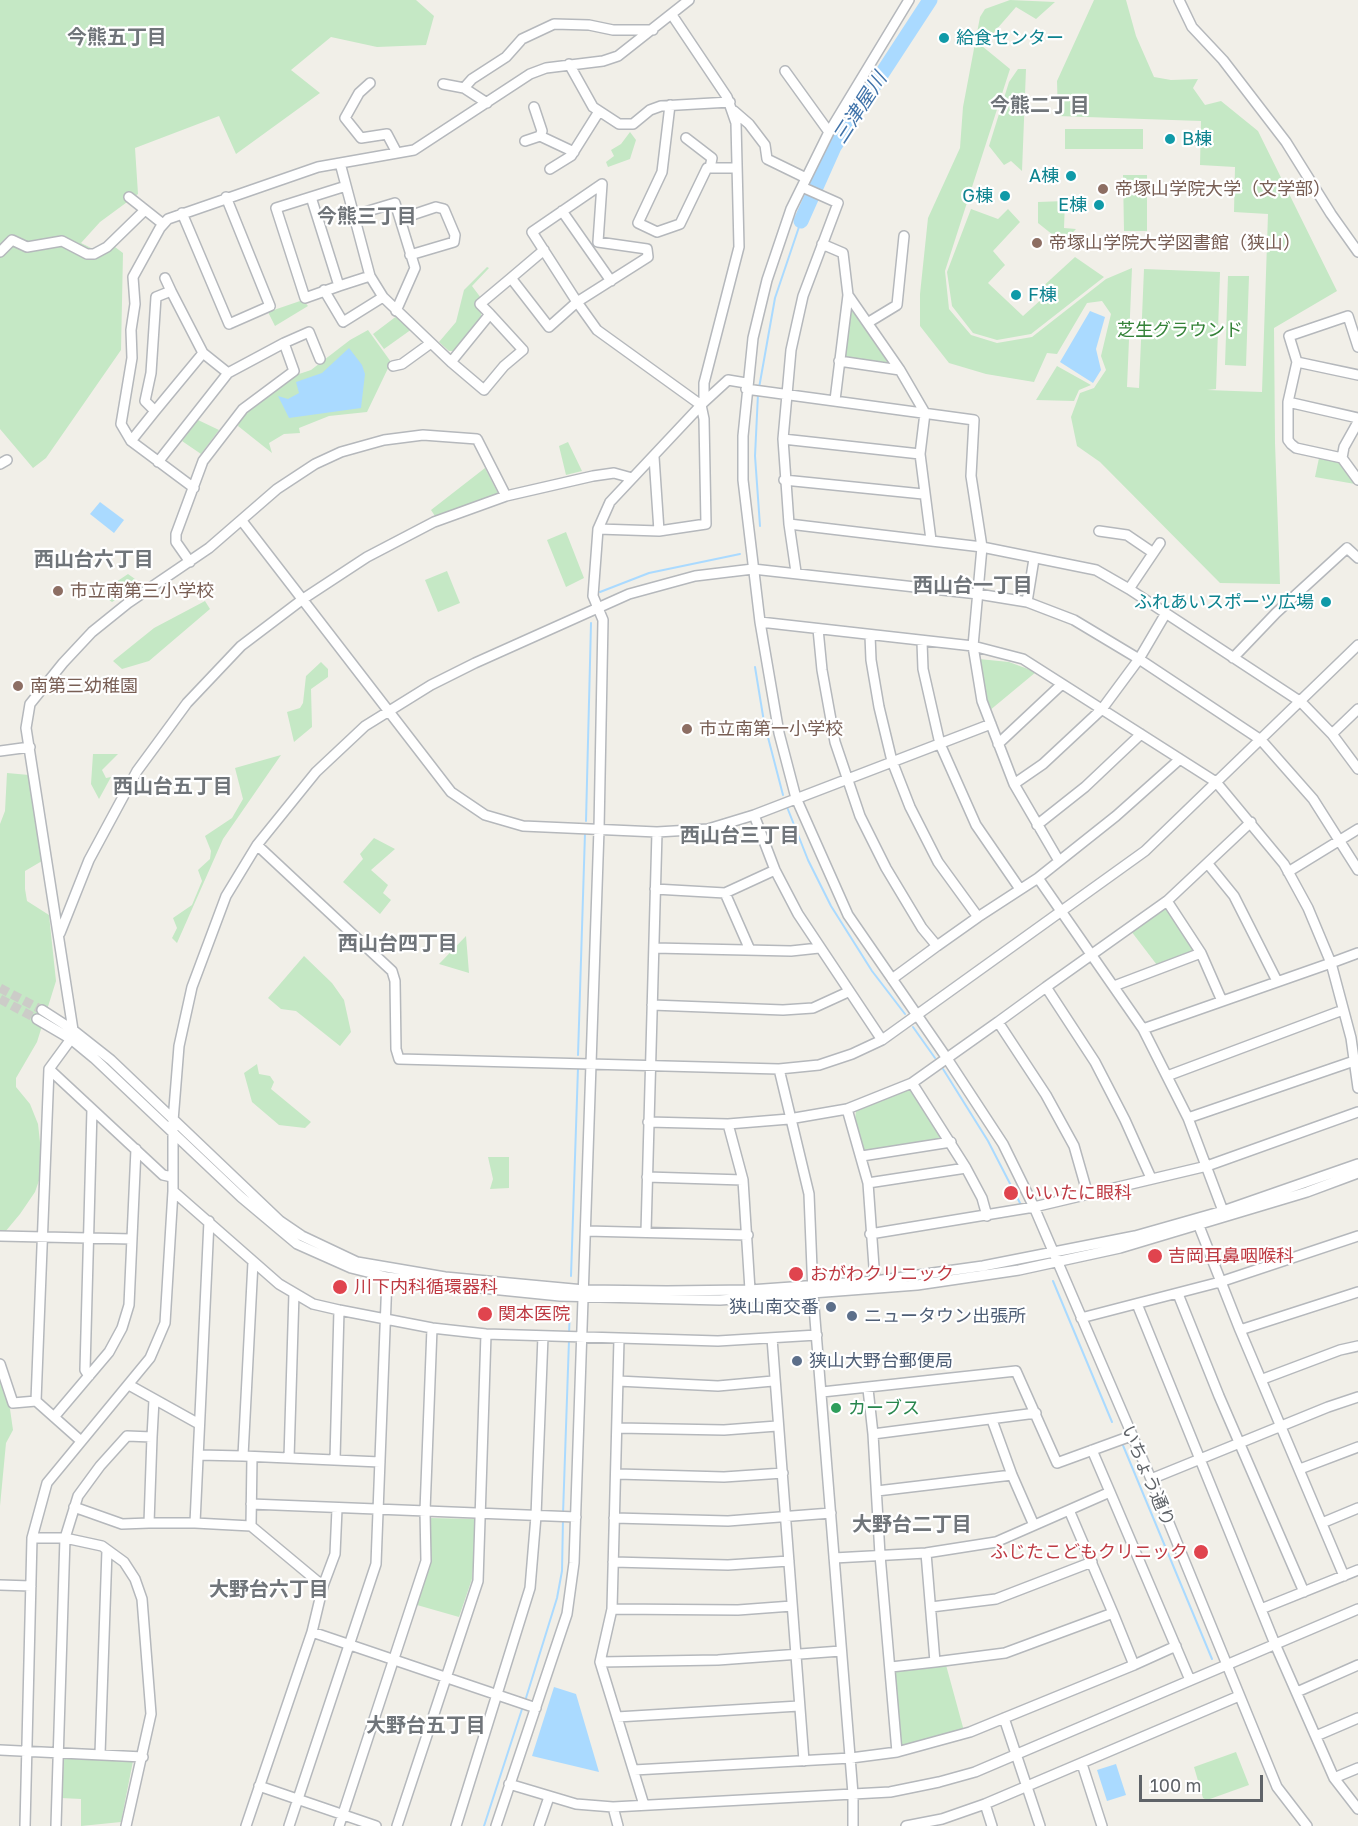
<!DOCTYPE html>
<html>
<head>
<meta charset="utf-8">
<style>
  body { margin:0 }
  #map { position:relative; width:1358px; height:1826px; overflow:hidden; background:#f1efe8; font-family:"Golos Text",sans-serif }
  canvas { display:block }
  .scale { position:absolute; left:1139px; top:1775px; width:124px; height:27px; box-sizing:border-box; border:3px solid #5f6368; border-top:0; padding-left:8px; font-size:18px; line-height:21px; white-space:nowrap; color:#5f6368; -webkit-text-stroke:4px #fff; paint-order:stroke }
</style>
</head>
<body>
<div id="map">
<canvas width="1358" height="1826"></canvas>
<div class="scale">100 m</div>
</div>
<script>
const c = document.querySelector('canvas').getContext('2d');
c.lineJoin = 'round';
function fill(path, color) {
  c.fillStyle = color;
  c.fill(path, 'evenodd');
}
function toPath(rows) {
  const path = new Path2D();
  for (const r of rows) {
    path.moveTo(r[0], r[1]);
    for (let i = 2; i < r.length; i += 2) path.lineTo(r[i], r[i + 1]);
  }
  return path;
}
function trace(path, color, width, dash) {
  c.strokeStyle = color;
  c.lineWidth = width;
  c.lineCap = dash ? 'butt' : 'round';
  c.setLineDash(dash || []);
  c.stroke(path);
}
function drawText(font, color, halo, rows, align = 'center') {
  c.font = font + ' "Golos Text","Noto Sans JP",sans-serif';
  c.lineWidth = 4.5;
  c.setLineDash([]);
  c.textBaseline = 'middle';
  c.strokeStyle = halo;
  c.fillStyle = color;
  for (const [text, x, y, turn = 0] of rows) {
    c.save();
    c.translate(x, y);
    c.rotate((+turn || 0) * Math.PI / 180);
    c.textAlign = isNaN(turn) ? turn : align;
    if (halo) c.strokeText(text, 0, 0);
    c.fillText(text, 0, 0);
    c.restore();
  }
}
fill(toPath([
  [0,0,416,0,434,16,426,45,377,47,331,37,291,70,320,93,236,154,219,116,135,148,138,194,100,222,81,243,93,249,111,244,123,253,121,350,46,458,33,468,0,429],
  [1010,0,1055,2,1036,19,1016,7,982,46,1010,69,945,271,949,309,971,335,997,343,1032,337,1106,279,1132,268,1127,387,1139,388,1144,269,1220,272,1216,389,1207,390,1262,392,1268,214,1234,212,1235,167,1200,165,1201,121,1058,116,1057,81,1094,0,1126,0,1136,36,1154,77,1171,80,1198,79,1193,88,1205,105,1221,101,1258,131,1337,291,1274,328,1275,443,1280,584,1220,583,1100,462,1077,446,1071,417,1080,393,1094,388,1106,370,1101,356,1111,314,1102,301,1087,303,1057,354,1047,353,1034,382,986,374,949,363,920,326,920,294,928,218,960,148,963,107,980,17,985,9],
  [1018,69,1026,69,1022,171,1011,161,1004,165,989,146,1009,82],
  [1065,129,1143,129,1143,149,1065,149],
  [630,132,636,140,630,159,608,167,606,162,614,156,611,150,621,144],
  [1123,175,1147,175,1147,231,1124,231],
  [1065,201,1064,228,1076,229,1063,243,1038,223,1038,202],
  [971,209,998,219,1008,209,1020,222,993,251,1005,265,988,283,1023,316,1044,297,1039,290,1075,257,1104,277,1031,334,997,340,973,333,952,306,947,272],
  [487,267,489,268,472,286,481,298,481,321,454,351,449,351,439,342,456,322,464,290],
  [1228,276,1249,276,1246,366,1225,365],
  [303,300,308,306,275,326,268,312],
  [849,311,857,312,888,360,886,364,843,359],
  [398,315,412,329,384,349,373,334],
  [368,330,391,362,367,412,329,416,299,428,300,433,284,434,269,443,272,453,238,426,241,418,260,400,293,376,311,370,350,340],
  [1057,366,1091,385,1079,390,1074,401,1036,400],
  [198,420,219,430,201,454,182,441],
  [568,442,582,471,566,475,559,446],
  [1319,458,1342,463,1355,484,1315,477],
  [485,468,499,495,435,516,431,510],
  [566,532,584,578,566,587,547,540],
  [447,571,460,603,438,612,425,580],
  [128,574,135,579,139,586,112,602,106,598,116,582],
  [205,601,210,609,149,661,122,669,113,661,154,628],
  [979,659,1009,662,1036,672,989,711],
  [321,662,328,669,328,677,311,689,312,727,294,742,287,712,300,708,303,703,306,676],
  [93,754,118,754,102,770,106,778,111,777,99,799,91,784],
  [281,755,223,839,177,943,172,938,177,928,173,918,192,905,202,881,198,870,210,859,211,851,205,836,232,818,243,799,235,768],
  [7,773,29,775,42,861,25,871,25,889,27,901,49,915,56,981,37,1042,16,1078,16,1087,30,1104,38,1124,43,1169,35,1192,20,1214,0,1238,0,824,5,811],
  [374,838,395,849,371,870,388,885,383,893,391,900,380,914,343,882,363,859,360,854],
  [1166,905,1195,948,1193,952,1157,965,1131,931],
  [466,936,469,973,439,964],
  [304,956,332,983,344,1000,351,1032,340,1046,296,1011,281,1009,268,998],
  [257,1064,259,1074,270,1076,274,1082,271,1089,311,1122,305,1128,279,1125,252,1102,244,1073],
  [908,1089,911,1090,947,1141,865,1154,855,1120,856,1110],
  [488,1157,509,1157,509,1188,490,1189,493,1179],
  [0,1376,10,1409,13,1430,6,1443,0,1506],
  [429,1518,477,1519,472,1579,459,1617,417,1605,431,1561],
  [946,1665,964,1731,904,1748,899,1744,894,1673,898,1669],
  [1236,1752,1249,1785,1207,1800,1203,1798,1194,1767],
  [67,1757,133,1761,121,1822,81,1826,81,1799,61,1798,62,1761]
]), '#c5e8c5');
fill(toPath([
  [1090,311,1105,317,1096,349,1101,370,1093,383,1060,362],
  [349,348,362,365,365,374,361,408,289,418,278,396,288,399,299,393,296,382,322,373],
  [100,502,124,520,114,533,90,514],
  [554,1687,576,1694,599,1772,532,1756],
  [1116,1764,1126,1795,1107,1801,1097,1770]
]), '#aadaff');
trace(toPath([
  [759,388,775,298,801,221],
  [758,394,755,456,760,526],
  [600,592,649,573,740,554],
  [755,667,764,722,783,795],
  [787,807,808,860,831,906,872,971,905,1014],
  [586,821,591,623],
  [913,1027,935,1058],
  [578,1055,585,833],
  [943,1069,988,1141,1020,1203],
  [571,1276,578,1068],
  [1053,1281,1112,1422],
  [569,1334,570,1307],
  [1122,1443,1212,1659],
  [563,1514,569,1340],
  [526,1698,557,1598,562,1571,563,1519],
  [484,1826,523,1706]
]), '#aadaff', 2);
trace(toPath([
  [801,221,834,147,930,0]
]), '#aadaff', 15);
trace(toPath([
  [0,988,42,1010],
  [0,999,37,1019]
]), '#ccccc8', 9, [9, 4.5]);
const minor = toPath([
  [909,0,829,132,791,209,767,280,753,338,743,436,743,480,760,622,779,733,796,798,848,915,946,1057,1003,1144,1034,1207,1151,1479,1277,1787,1307,1826],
  [1179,0,1192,27,1223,60,1286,142,1331,214,1358,252],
  [672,15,727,97,736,123,739,247,704,383,704,402],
  [569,64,593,107,619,124,633,124,650,110,661,106,730,102],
  [785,71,829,132],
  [370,83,359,93,345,118,361,138,387,134,397,153],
  [443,84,464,88,487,103],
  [464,88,472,79,506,57,522,39,554,24,589,25,613,30,653,30],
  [670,105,662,172,638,223,657,232,680,224,707,168,737,168],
  [534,107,542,131,540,136],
  [734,111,749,124,765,145,767,159,806,178],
  [686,138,712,158,710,168],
  [525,141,540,136,574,152],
  [340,163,370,276,383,297,451,362,484,390,504,366,523,350,490,314,451,362],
  [550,169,571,156,598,113],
  [346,186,311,197,339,286,370,276],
  [129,197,163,224],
  [311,197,276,208,305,298,339,286],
  [562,211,611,281],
  [182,213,229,324,270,306,226,197],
  [355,215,395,203,415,268,396,311],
  [400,219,436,207,444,209,455,235,454,242,410,255],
  [822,244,843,253,848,295,835,400],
  [0,252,12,240,27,247,62,241,87,254,94,254,107,247,144,211],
  [165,278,171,291],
  [511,278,544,250],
  [324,290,343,322,383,297],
  [848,295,900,370,925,413,920,454,931,540],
  [490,314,480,304,511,278,549,327,577,302,648,257,647,249,598,242,602,184,532,232,577,302,597,330,701,405,704,419,706,524,659,531,598,529],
  [869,322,897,305,904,236],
  [1358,347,1348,316,1289,336,1297,362,1288,402,1288,440,1291,444,1296,448,1342,458,1358,480],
  [203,353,228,373],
  [839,361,900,370],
  [1297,362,1358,375],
  [393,366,402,364,431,343],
  [746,389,974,420,971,476,982,547,1096,570,1129,589,1301,702,1332,734,1358,769],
  [1288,402,1358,418],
  [783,439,920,454],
  [131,441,155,411,203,353,171,291,156,297,151,373,145,401,155,411],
  [654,457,659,531],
  [1342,458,1344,447,1358,422],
  [158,462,228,373,284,343],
  [0,464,7,460],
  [784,480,923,494],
  [194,488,131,441,121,424,132,358,131,330,135,304,133,277,160,228,168,219,318,167,414,150,530,74,546,68,603,61,618,56,689,0],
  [242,521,451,792,485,815,523,826,657,832,708,829,754,815,991,724],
  [789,524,783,439,791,350,803,296,838,203,802,187],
  [1099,531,1127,535,1152,552],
  [190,562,176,542,176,534,203,461,243,409,294,371,284,343,309,332,320,359],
  [796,572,789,524,982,547,973,646,982,701,1014,784,1059,861],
  [1129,589,1160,543],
  [1027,602,1034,559],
  [760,622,973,646,1023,659,1216,782,1284,864,1308,908,1331,963,1143,1029],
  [818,629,822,670,835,742,860,816,886,868,922,928,937,946,978,917],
  [870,635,871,660,879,707,892,761,910,807,938,862,978,917,1038,878,1116,816,1180,759],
  [922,642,923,669,940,744,976,825,1020,889],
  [1233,658,1276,613,1347,548,1358,558],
  [1332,734,1358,709],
  [998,744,1062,684],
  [0,751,30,747],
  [1014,784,1043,764,1102,709,1139,659,1166,613],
  [754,815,775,870,798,914,882,1040],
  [1037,825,1085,787,1141,734],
  [257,845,392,971,395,981,396,1049,399,1059,779,1069,819,1065,852,1054,882,1040,1145,851,1358,645],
  [1208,864,1234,896,1277,981],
  [1288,872,1358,829],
  [1038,878,1143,1029,1188,1118,1223,1211],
  [655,889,725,893,775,870],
  [725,893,750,950],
  [1167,901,1201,953,1222,1001],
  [60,933,89,860,137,771,187,703,241,646,303,599,367,557,434,522,506,496,593,476,614,473,632,478],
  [654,948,791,951,819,948],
  [1358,953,1331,963,1351,1038,1358,1088],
  [892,979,937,946],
  [1114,986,1201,953],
  [1046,987,1167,901,1251,822],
  [652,1005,783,1010,813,1008,848,992],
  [42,1010,73,1030,111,1060,280,1221,302,1236,357,1262,445,1277,584,1290,667,1291,750,1290,875,1281,983,1266,1135,1236,1223,1211,1358,1164],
  [37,1019,71,1039,94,1058,241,1197,297,1244,351,1268,387,1277,481,1288,560,1296,720,1300,917,1285,1019,1270,1120,1248,1307,1192,1358,1173],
  [73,1030,26,728,30,704,63,663,92,632,128,603,209,548,277,489,315,464,341,452,384,440,423,435,477,439,506,496],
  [71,1039,49,1069,36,1401,81,1441],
  [49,1069,163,1175,172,1177],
  [779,1069,809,1194,813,1294,853,1794,853,1826],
  [1167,1076,1343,1010],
  [912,1083,966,1168,982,1198,987,1216],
  [1188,1118,1354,1061],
  [648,1122,728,1124,743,1180,750,1290],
  [728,1124,789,1119,847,1109],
  [862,1156,951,1142],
  [647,1177,743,1180],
  [868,1183,966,1168],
  [173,1191,279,1284,313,1304,339,1310,432,1328,486,1334,718,1341,817,1335],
  [1088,1195,1074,1146,1046,1095,998,1022,1046,987,1095,1062,1125,1120,1151,1178],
  [1199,1226,1240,1330,1344,1576],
  [586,1231,748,1235],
  [646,1232,657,832],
  [870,1234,1034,1207,1207,1166,1358,1112],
  [0,1236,132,1239],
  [875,1281,868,1183,847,1109,912,1083,998,1022],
  [1178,1294,1219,1396,1304,1592],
  [1137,1304,1275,1644,1334,1778,1358,1809],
  [1081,1318,1220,1282,1358,1236],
  [1240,1330,1358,1292],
  [772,1338,804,1761],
  [619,1339,612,1609,600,1662,644,1805],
  [0,1364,13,1403,36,1401],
  [89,1376,85,1370,92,1109],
  [1263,1379,1340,1350,1358,1346],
  [618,1381,718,1386,773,1381],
  [129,1385,199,1424],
  [822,1392,1016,1371,1057,1463,1131,1436],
  [54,1417,109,1352,122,1328,129,1305,136,1149],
  [992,1420,1012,1475,1033,1523],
  [618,1428,724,1430,777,1426],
  [873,1434,1036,1413],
  [1092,1450,1110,1492],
  [199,1455,243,1456,253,1262],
  [243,1456,380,1462],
  [289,1458,294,1293],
  [335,1459,339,1310],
  [1300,1469,1358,1447],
  [617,1474,724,1477,783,1473],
  [1151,1479,1328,1407,1358,1397],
  [877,1491,1012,1475],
  [251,1504,576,1517],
  [74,1507,122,1524,149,1523,152,1437],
  [1069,1510,1110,1492,1190,1680],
  [614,1518,728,1521,831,1513],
  [149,1523,195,1523,209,1221],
  [195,1523,251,1526,252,1457],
  [1322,1523,1358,1508],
  [251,1526,323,1586,335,1554,337,1509],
  [32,1538,65,1538,102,1546,124,1562,135,1579,142,1599,151,1714,126,1826],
  [834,1558,926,1553,996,1542,1069,1510,1113,1613],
  [613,1562,728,1565,789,1561],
  [0,1585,31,1586],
  [931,1607,996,1599,1092,1562],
  [612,1609,738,1610,792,1606],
  [1261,1609,1358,1570],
  [312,1632,536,1708],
  [600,1662,718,1660,841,1651],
  [1134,1665,1176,1646],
  [891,1667,935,1662,926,1553],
  [1297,1692,1358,1665],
  [617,1717,799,1706],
  [1004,1718,1040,1826],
  [1316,1736,1358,1718],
  [0,1750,143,1757],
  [897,1752,970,1732,1134,1665,1113,1613,1005,1653,935,1662],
  [100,1754,107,1550],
  [1082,1764,1102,1826],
  [634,1770,851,1758,897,1752,880,1555,873,1434,868,1389],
  [1334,1778,1358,1768],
  [509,1784,576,1804,613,1807,890,1792,939,1782,975,1772,1358,1609],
  [259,1786,376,1826],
  [985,1804,992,1826],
  [613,1807,618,1826],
  [25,1826,32,1538,47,1483,150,1358,165,1323,173,1191,173,1121,179,1046,192,987,226,896,257,845,316,772,365,726,431,685,475,663,629,594,695,576,753,569,978,594,1027,602,1074,620,1139,659,1261,740,1313,799,1358,870],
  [56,1826,65,1538,78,1496,100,1466,127,1436,152,1437,154,1400],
  [246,1826,312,1632,323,1586],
  [289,1826,376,1564,387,1277],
  [339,1826,426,1561,425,1511,432,1328],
  [397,1826,478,1581,486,1334],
  [456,1826,530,1588,536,1516,543,1336],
  [496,1826,567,1614,574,1563,599,829,603,620,593,596,598,529,610,502,704,402,728,380,746,383],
  [539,1826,549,1797],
  [906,1826,942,1819,985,1804,1239,1696]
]);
trace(minor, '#b5b8bc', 12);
trace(minor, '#fff', 9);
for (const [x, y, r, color] of [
  [944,38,6,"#0f9aa8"],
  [1170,139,6,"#0f9aa8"],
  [1071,176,6,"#0f9aa8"],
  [1103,189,6,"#8d6e63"],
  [1005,196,6,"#0f9aa8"],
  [1099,205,6,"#0f9aa8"],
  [1037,243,6,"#8d6e63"],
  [1016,295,6,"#0f9aa8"],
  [58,591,6,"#8d6e63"],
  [1326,602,6,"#0f9aa8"],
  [18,686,6,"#8d6e63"],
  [687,729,6,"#8d6e63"],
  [1011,1193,8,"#e0444e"],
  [1155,1256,8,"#e0444e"],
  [796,1274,8,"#e0444e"],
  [340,1287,8,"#e0444e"],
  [831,1307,6,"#5c6f8a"],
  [485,1314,8,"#e0444e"],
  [852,1316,6,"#5c6f8a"],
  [797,1361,6,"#5c6f8a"],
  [836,1408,6,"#2e9e5b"],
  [1201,1552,8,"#e0444e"]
]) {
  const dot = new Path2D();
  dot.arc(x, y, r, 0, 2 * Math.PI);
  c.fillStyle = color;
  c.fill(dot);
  trace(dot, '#fff', 2);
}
drawText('18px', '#0d838f', '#fff', [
  ["給食センター",956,38,"left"],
  ["B棟",1182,139,"left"],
  ["A棟",1059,176],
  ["G棟",993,196],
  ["E棟",1087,205],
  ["F棟",1028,295,"left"],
  ["ふれあいスポーツ広場",1314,602]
], 'right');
drawText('18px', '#785e54', '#fff', [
  ["帝塚山学院大学（文学部）",1115,189],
  ["帝塚山学院大学図書館（狭山）",1049,243],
  ["市立南第三小学校",70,591],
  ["南第三幼稚園",30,686],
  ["市立南第一小学校",699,729]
], 'left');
drawText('18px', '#348238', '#fff', [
  ["芝生グラウンド",1180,330]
]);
drawText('18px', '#be3a42', '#fff', [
  ["いいたに眼科",1024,1193],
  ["吉岡耳鼻咽喉科",1168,1256],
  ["おがわクリニック",810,1274],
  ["川下内科循環器科",354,1287],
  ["関本医院",498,1314],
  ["ふじたこどもクリニック",1188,1552,"right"]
], 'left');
drawText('18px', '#4e5e75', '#fff', [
  ["狭山南交番",819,1307,"right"],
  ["ニュータウン出張所",864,1316],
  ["狭山大野台郵便局",809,1361]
], 'left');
drawText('18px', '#27864d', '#fff', [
  ["カーブス",848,1408]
], 'left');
drawText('18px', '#5f6368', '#fff', [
  ["いちょう通り",1148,1476,67]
]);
drawText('bold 20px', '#70757a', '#fff', [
  ["今熊五丁目",117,38],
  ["今熊二丁目",1040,106],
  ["今熊三丁目",367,217],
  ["西山台六丁目",94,560],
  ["西山台一丁目",973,586],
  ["西山台五丁目",173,787],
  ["西山台三丁目",740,836],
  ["西山台四丁目",398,944],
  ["大野台二丁目",912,1525],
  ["大野台六丁目",269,1590],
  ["大野台五丁目",426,1726]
]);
drawText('italic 20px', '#4174aa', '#fff', [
  ["三津屋川",860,108,-57]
]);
</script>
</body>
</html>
